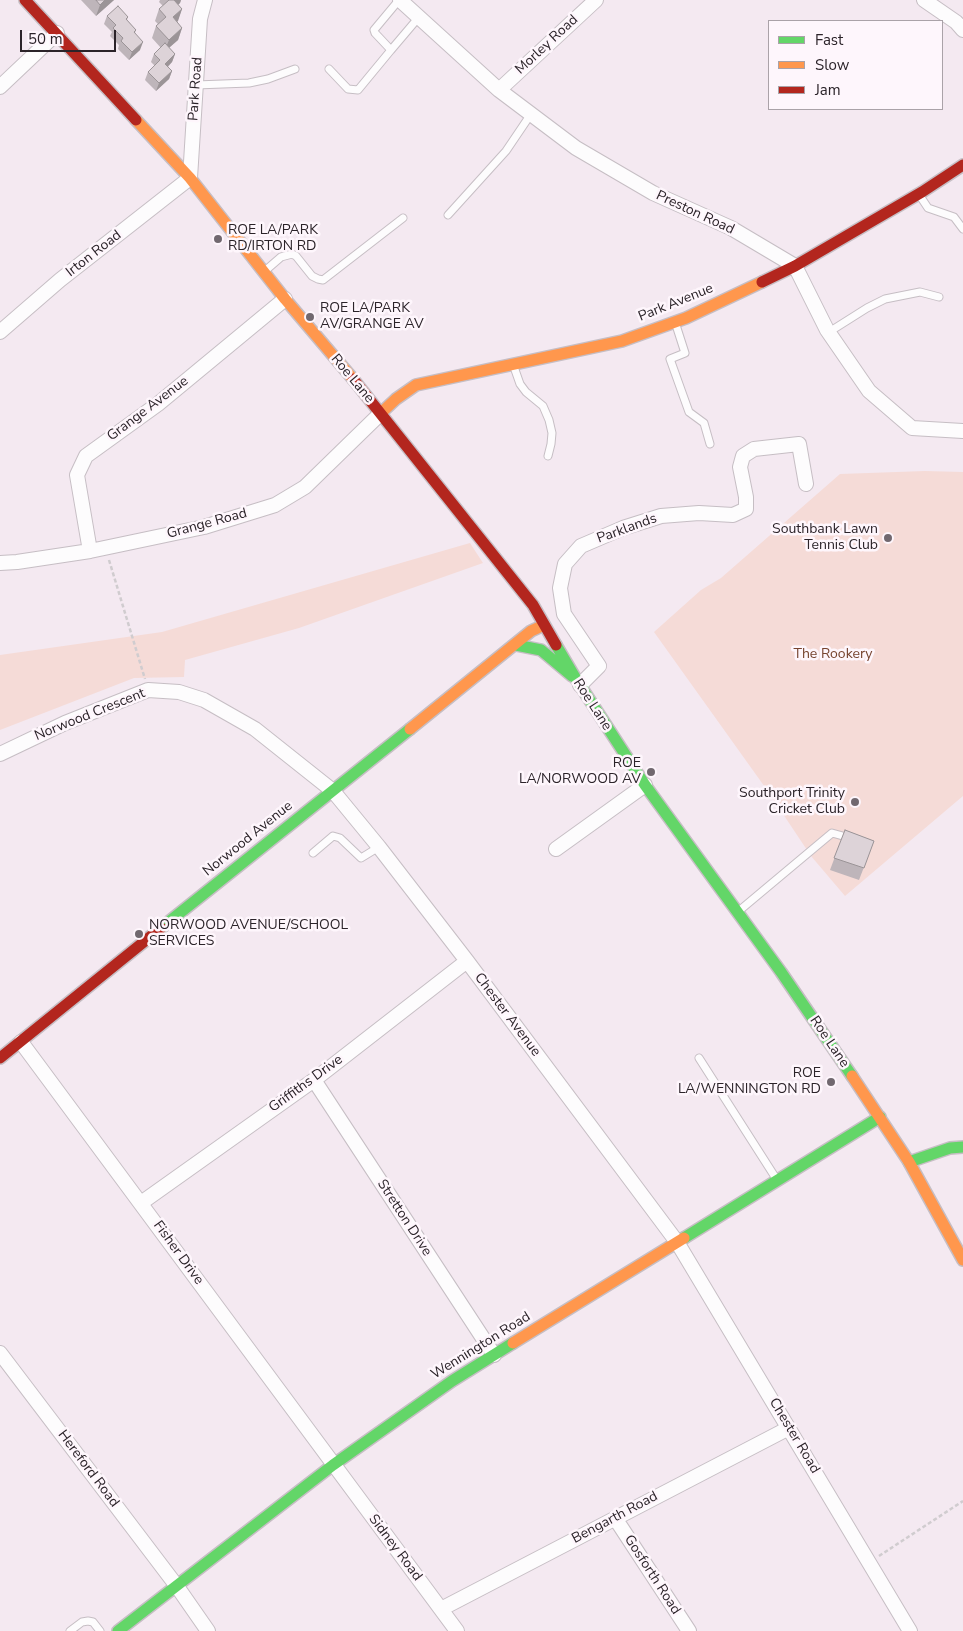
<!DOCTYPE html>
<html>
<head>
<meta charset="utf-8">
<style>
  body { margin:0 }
  #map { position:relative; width:963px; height:1631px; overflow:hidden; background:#f4e9f1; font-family:"Nunito Sans",sans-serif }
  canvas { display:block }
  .legend { position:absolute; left:768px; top:20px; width:175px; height:90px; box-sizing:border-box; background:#fef6fc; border:1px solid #aaa2a8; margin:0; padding:6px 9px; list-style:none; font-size:15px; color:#2b2329 }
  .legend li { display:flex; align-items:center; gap:10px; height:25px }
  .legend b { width:25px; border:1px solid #aaa2a8 }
  .scale { position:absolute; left:20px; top:30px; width:96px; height:22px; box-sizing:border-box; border:2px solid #2b2329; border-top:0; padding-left:6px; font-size:15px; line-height:18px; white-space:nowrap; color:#2b2329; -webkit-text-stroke:4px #fef6fc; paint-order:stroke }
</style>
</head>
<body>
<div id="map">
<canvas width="963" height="1631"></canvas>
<ul class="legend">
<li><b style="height:6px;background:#63d668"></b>Fast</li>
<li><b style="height:6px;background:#ff974d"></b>Slow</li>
<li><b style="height:6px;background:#b3261e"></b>Jam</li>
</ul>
<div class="scale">50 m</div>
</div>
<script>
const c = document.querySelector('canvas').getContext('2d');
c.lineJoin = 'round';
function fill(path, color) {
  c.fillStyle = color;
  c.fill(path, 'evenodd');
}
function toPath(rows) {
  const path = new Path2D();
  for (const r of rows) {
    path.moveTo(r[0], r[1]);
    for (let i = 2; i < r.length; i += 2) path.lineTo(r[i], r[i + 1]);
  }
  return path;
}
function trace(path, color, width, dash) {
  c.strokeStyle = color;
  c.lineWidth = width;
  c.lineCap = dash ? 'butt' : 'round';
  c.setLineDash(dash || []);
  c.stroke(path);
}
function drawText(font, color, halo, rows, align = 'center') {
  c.font = font + ' "Nunito Sans",sans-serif';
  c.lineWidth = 5;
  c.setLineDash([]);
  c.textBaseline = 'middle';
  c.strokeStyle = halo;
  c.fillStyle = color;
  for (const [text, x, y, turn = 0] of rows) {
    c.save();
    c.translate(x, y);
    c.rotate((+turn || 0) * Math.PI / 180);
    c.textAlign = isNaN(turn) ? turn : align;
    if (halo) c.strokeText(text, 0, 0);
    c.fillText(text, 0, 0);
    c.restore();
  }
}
fill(toPath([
  [925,471,963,472,963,796,845,896,811,856,767,790,654,632,701,590,721,578,840,474],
  [470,543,483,563,299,628,185,660,184,677,134,678,0,730,0,655,162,632]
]), '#f5dbd7');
const lane = toPath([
  [399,0,374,30,375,33,391,50,419,17],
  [329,69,348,89,358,90,391,50],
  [196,85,249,83,268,79,295,69],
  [920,196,928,208,954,217,963,229],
  [448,215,506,151,531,114],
  [266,270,281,257,292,254,296,256,312,276,318,279,323,280,403,218],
  [676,325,685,353,670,359,689,412,704,423,710,444],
  [829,332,867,308,885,299,920,292,939,297],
  [514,367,520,384,526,392,543,406,549,420,552,433,551,444,548,456],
  [313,853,333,836,340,838,361,858,379,847],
  [740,910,832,833,850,838],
  [699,1058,777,1180],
  [70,1631,82,1622,88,1621,93,1622,100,1631]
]);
const street = toPath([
  [400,0,499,90,576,148,653,193,731,228,795,266,827,330,869,391,912,428,963,431],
  [924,0,956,22,963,30],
  [0,87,57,33],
  [499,90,596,0],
  [0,332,60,280,190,178,200,19,205,0],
  [90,551,77,475,86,456,158,404,285,299],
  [0,563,17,562,90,551,204,527,275,505,305,487,381,413],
  [580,685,599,666,564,614,560,588,565,564,581,546,623,528,661,516,699,513,733,515,746,509,746,497,740,467,743,456,754,449,799,444,806,484],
  [0,754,65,723,148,690,179,692,204,700,255,729,333,791,379,847,467,961,677,1242,910,1631],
  [556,849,645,785],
  [21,1042,457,1631],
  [314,1080,494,1355],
  [141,1203,314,1080,467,961],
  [0,1353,176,1585,208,1631],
  [615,1518,689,1631],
  [441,1609,789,1428]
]);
const fast = toPath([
  [516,645,541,650,572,676],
  [556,645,576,679,645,785,781,972,852,1076],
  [161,928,410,729],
  [909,1162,950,1148,963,1147],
  [684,1238,880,1117],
  [118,1631,333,1465,452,1381,513,1343]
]);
const slow = toPath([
  [136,120,190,178,285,299,353,379],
  [381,413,396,399,416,385,622,341,686,318,762,282],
  [410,729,531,631,544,625],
  [852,1076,909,1162,963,1260],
  [513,1343,684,1238]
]);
const jam = toPath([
  [25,0,136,120],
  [762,282,795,266,922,192,963,165],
  [353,379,533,605,556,645],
  [0,1058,161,928]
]);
trace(lane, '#c6bec4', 9);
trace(street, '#c6bec4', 16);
trace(fast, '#c6bec4', 14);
trace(slow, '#c6bec4', 14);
trace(jam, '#c6bec4', 14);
trace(toPath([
  [109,560,145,679],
  [879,1556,963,1501]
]), '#d0cccf', 2.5, [4, 2.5]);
trace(lane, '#fdfcfd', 7);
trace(street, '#fdfcfd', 14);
trace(fast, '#63d668', 11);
trace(slow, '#ff974d', 11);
trace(jam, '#b3261e', 11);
fill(toPath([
  [81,0,114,0,96,16],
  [160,0,181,0,180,3,178,5,182,9,177,22,182,28,178,40,169,48,175,54,172,62,168,67,172,71,169,79,156,91,145,80,148,72,155,66,151,62,154,54,161,48,152,38,156,26,158,24,155,21,159,9,163,6,159,2],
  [107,16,128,17,127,20,136,30,135,33,140,50,129,60,118,49,119,45,110,36,112,32,104,24],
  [845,830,874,841,859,880,830,870]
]), '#beb5ba');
fill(toPath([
  [105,0,114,0,96,16,100,5],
  [174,0,181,0,180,3,170,12],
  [182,9,178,21,169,29,173,17],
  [182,28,178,40,164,52,169,40],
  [143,42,140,50,129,60,132,52],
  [175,54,172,62,162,72,165,64],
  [172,71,169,79,156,91,159,83]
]), '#9b9497');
const building = toPath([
  [96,0,105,0,100,5,96,0],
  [169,0,174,0,182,9,173,17,182,28,169,40,156,26,166,17,159,9,169,0],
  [118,6,128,17,126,19,136,30,134,32,143,42,132,52,121,41,123,38,113,28,116,25,107,16,118,6],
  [165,43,175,54,165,64,172,71,159,83,148,72,160,60,154,54,165,43],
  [845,830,874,841,864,868,834,858,845,830]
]);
fill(building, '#ddd3d8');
trace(building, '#9b9497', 1);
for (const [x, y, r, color] of [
  [218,239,5,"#71686f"],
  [310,317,5,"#71686f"],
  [888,538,5,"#71686f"],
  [651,772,5,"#71686f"],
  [855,802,5,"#71686f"],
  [139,934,5,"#71686f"],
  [831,1082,5,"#71686f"]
]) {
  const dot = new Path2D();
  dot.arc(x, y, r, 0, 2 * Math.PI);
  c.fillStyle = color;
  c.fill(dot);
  trace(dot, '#fef6fc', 2);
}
drawText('14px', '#2b2329', '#fef6fc', [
  ["Morley Road",547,45,-43],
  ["Park Road",196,89,-86],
  ["Preston Road",695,213,25],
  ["Irton Road",94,254,-38],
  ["Park Avenue",676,303,-22],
  ["Roe Lane",352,379,50],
  ["Grange Avenue",148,409,-37],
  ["Grange Road",207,524,-15],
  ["Parklands",627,529,-20],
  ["Roe Lane",592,705,57],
  ["Norwood Crescent",90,715,-22],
  ["Norwood Avenue",248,839,-39],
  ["Chester Avenue",507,1015,53],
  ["Roe Lane",829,1042,56],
  ["Griffiths Drive",306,1084,-36],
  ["Stretton Drive",404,1218,57],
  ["Fisher Drive",178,1253,54],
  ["Wennington Road",481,1346,-32],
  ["Chester Road",794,1436,59],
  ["Hereford Road",88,1469,53],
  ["Bengarth Road",615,1518,-28],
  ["Sidney Road",395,1548,53],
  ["Gosforth Road",652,1575,57]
]);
drawText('14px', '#2b2329', '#fef6fc', [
  ["ROE LA/PARK",228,231,"left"],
  ["RD/IRTON RD",228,247,"left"],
  ["ROE LA/PARK",320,309,"left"],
  ["AV/GRANGE AV",320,325,"left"],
  ["Southbank Lawn",878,530],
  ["Tennis Club",878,546],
  ["ROE",641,764],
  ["LA/NORWOOD AV",641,780],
  ["Southport Trinity",845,794],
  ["Cricket Club",845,810],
  ["NORWOOD AVENUE/SCHOOL",149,926,"left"],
  ["SERVICES",149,942,"left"],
  ["ROE",821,1074],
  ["LA/WENNINGTON RD",821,1090]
], 'right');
drawText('14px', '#76432e', '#fef6fc', [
  ["The Rookery",833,655]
]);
</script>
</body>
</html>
